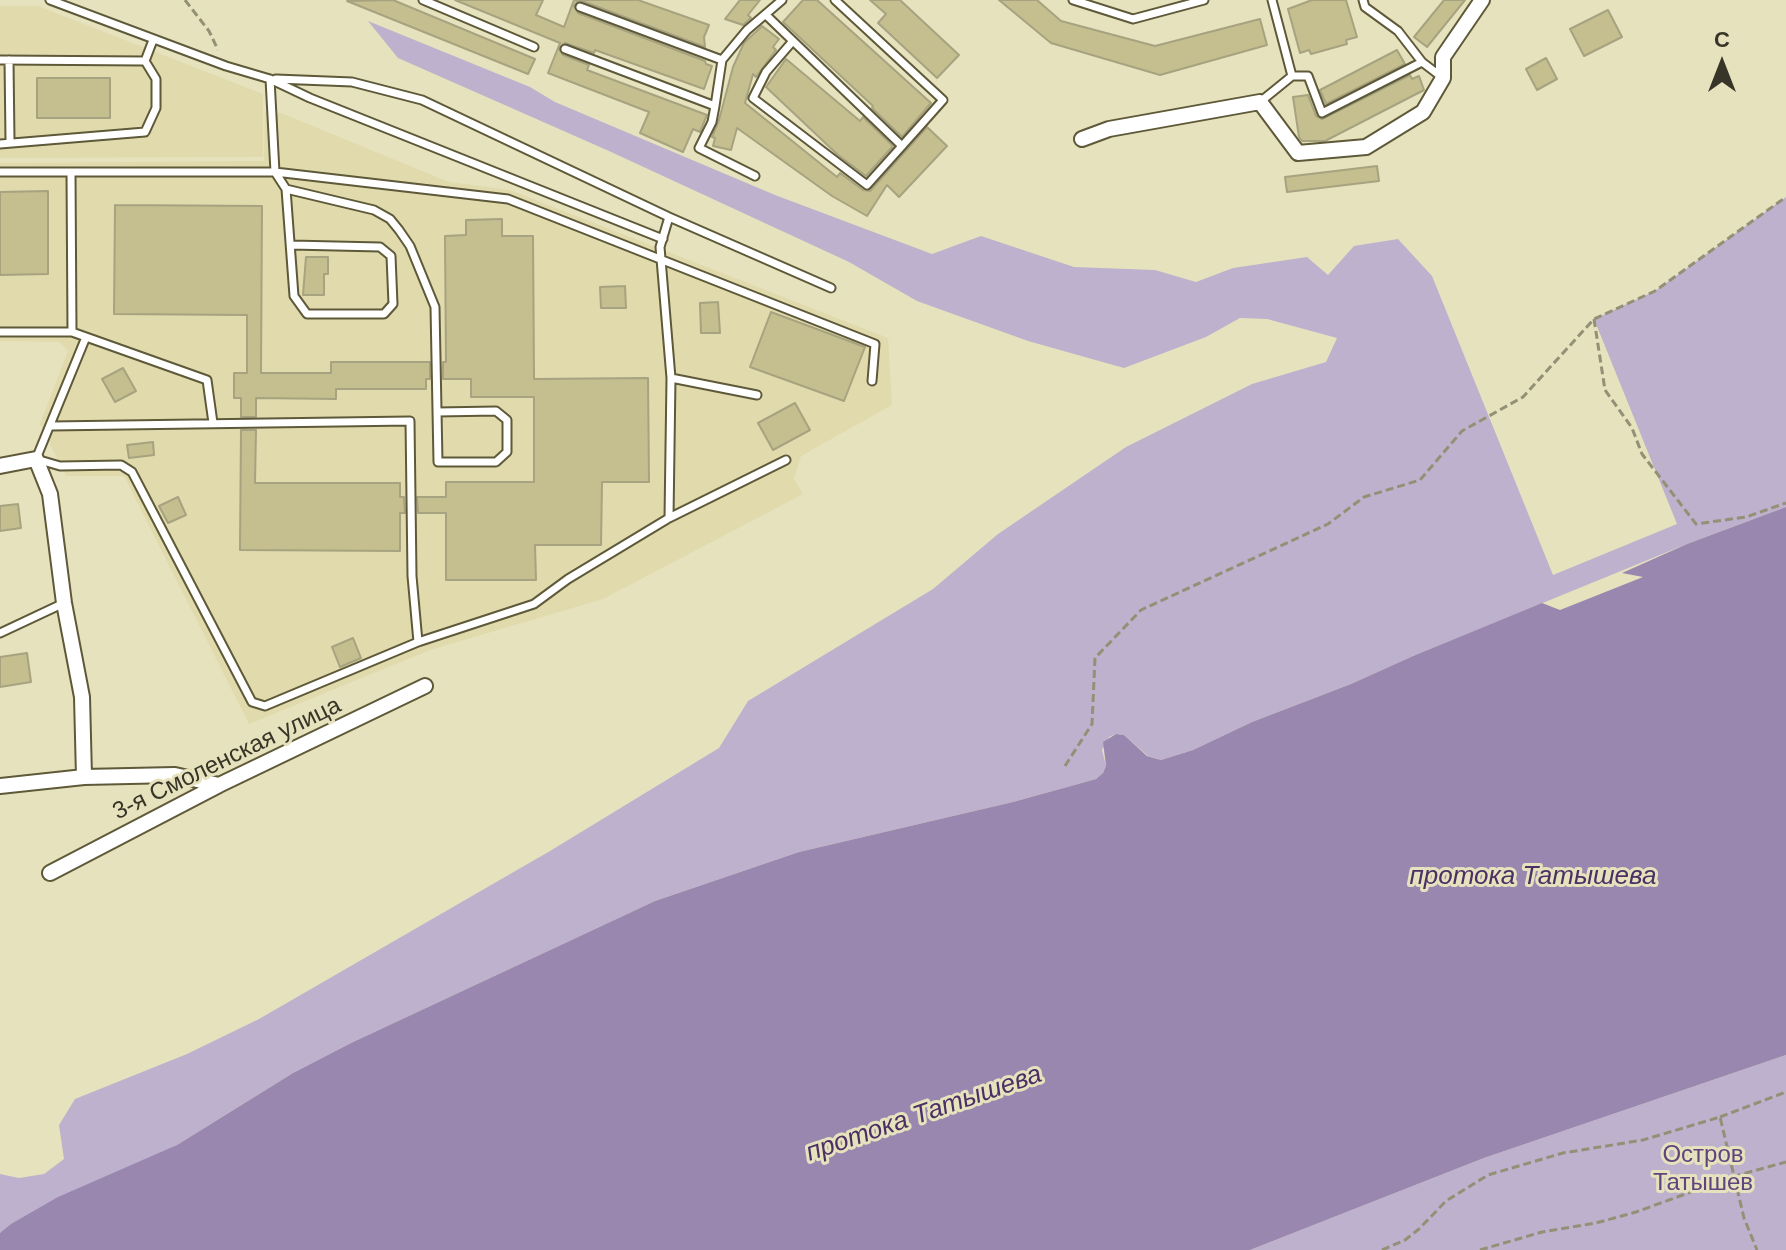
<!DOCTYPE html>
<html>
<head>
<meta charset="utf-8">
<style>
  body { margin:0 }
  #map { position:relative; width:1786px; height:1250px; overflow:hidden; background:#e6e2bd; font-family:Arial,sans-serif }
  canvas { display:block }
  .north { position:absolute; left:1682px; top:24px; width:80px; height:80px; -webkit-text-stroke:6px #e6e2bd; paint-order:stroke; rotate:0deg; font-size:22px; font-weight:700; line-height:32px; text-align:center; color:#373527 }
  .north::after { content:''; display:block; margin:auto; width:28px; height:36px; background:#373527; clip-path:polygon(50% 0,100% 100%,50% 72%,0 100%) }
</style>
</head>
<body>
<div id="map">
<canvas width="1786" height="1250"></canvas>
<div class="north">С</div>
</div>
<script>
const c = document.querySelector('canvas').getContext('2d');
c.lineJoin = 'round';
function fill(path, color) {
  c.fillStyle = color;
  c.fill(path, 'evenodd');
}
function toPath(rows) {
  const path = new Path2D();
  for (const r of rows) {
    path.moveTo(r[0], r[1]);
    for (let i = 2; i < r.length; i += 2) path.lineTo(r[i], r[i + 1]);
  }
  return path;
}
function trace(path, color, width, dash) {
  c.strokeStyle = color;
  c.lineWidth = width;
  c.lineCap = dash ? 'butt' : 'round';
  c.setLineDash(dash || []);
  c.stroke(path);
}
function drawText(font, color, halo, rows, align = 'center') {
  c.font = font + ' Arial,sans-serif';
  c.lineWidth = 6;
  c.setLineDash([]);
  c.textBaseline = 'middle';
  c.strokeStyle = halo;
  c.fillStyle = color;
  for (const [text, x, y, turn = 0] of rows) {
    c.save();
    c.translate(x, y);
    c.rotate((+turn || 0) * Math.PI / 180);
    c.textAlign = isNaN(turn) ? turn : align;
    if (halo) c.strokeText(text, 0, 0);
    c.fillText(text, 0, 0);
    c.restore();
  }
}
fill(toPath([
  [0,6,38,6,263,94,263,157,0,158],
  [265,112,281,113,449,182,510,190,888,338,892,405,801,456,794,479,803,494,603,599,430,650,249,724,124,476,66,476,40,424,68,351,59,342,0,341,0,163,264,161]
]), '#e0daad');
fill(toPath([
  [368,21,530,87,555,102,775,195,932,254,981,236,1074,267,1155,270,1196,282,1233,268,1307,257,1328,275,1354,246,1398,239,1432,276,1553,575,1677,524,1594,319,1655,291,1786,197,1786,507,1687,544,1413,656,1351,684,1252,722,1193,750,1161,760,1148,756,1124,735,1116,734,1109,737,1102,750,1106,766,1103,773,1096,779,1013,802,799,852,655,901,351,1043,293,1073,177,1145,0,1233,0,1174,19,1178,44,1174,64,1159,59,1125,75,1099,187,1054,259,1019,550,851,719,748,748,701,933,589,998,534,1126,447,1252,384,1326,362,1337,338,1267,319,1240,318,1206,337,1124,368,1028,341,917,301,849,262,609,151,398,58],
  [1786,1055,1786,1250,1250,1250,1484,1158]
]), '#beb1ce');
fill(toPath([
  [1786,507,1786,1055,1484,1158,1250,1250,0,1250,0,1233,11,1224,58,1197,177,1145,293,1073,351,1043,655,901,799,852,1013,802,1096,779,1103,773,1106,766,1103,742,1116,734,1124,735,1147,756,1161,760,1193,750,1252,722,1351,684,1413,656,1542,603,1560,610,1643,577,1622,573,1687,544]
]), '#9a87b0');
const building = toPath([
  [393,0,535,59,528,74,347,1,393,0],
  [455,0,543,0,536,15,564,27,574,0,638,0,709,25,704,37,705,47,582,1,577,2,574,6,578,13,705,61,706,64,712,66,704,89,595,50,594,53,565,43,559,49,563,55,589,65,587,70,707,115,700,132,693,129,683,152,640,133,649,112,548,73,560,43,455,0],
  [740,0,760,0,748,15,751,18,743,25,725,19,740,0],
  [803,0,817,0,931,103,902,137,872,108,873,106,783,22,803,0],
  [870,0,900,0,959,55,937,78,878,23,886,14,870,0],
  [999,0,1037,0,1061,21,1155,46,1260,19,1267,45,1160,75,1051,43,999,0],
  [1312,0,1346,0,1357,37,1346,40,1347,44,1311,54,1309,50,1300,53,1288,9,1312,0],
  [1444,0,1465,0,1427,47,1414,37,1444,0],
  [1608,10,1622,37,1584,56,1570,29,1608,10],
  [762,26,779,39,773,47,776,50,756,77,753,74,745,103,837,177,840,173,863,190,870,191,927,127,947,146,899,197,887,185,867,216,832,196,737,128,731,150,713,146,715,138,712,137,719,120,733,67,744,43,762,26],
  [1397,50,1405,64,1326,104,1320,90,1397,50],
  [1546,58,1557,79,1537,90,1526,69,1546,58],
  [786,59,860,121,863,117,893,146,866,176,838,155,766,87,786,59],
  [1410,75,1412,79,1419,76,1424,90,1325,141,1302,141,1299,137,1293,97,1308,95,1316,116,1322,119,1410,75],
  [37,78,110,78,110,118,37,118,37,78],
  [1377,166,1379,181,1287,192,1285,177,1377,166],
  [48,191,48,274,0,275,0,192,48,191],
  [115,205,262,206,261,373,331,373,331,362,430,362,430,379,426,379,426,389,336,389,336,399,256,398,256,417,241,417,241,398,234,398,234,373,247,373,247,315,114,314,115,205],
  [502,219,502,236,533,236,534,379,648,378,649,482,602,482,601,545,535,545,536,580,446,580,446,513,418,513,417,497,446,497,446,482,534,482,534,397,471,397,471,379,443,379,443,362,446,362,445,236,466,235,466,220,502,219],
  [306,257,328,257,328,274,324,274,324,295,303,295,306,257],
  [625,286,626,308,601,308,600,287,625,286],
  [718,302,720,333,701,333,700,303,718,302],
  [771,312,865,347,844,401,750,367,771,312],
  [123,368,136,391,115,402,102,379,123,368],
  [795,403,810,430,773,450,758,423,795,403],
  [241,430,256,430,255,483,400,483,400,497,404,497,405,513,400,513,400,551,240,550,241,430],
  [153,442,154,455,129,458,127,445,153,442],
  [178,497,186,515,168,523,159,506,178,497],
  [18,504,21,528,0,531,0,506,18,504],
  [353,638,361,658,340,667,332,647,353,638],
  [27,653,31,682,0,687,0,657,27,653]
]);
fill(building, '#c5bf8f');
trace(building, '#a7a27f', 2);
const service = toPath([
  [50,0,226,66,270,79,310,98,663,239],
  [423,0,534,47],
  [1073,0,1133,19,1204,0],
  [1363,0,1365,7,1398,31,1422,62,1443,78],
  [580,7,722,60,747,30,782,0],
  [766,15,902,146,943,100,835,0],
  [792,42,766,72,753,98,867,185,902,146],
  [565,49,715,106,722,60],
  [0,60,145,61],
  [9,60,10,141],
  [1292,76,1308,76,1322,113,1422,62],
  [270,79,275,172,286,189,294,296,307,314,384,314,393,304,391,256,380,247,291,245],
  [276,79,352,82,422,100,669,217,831,288],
  [1260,102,1292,76,1272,0],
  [715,106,712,122,699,148,755,176],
  [0,144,145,132,156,108,156,79,145,61,153,40],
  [0,172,275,172,508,199,875,344,872,381],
  [71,172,72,332,86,337,36,459,60,466,121,465,132,472,252,702,265,706,418,642,534,604,568,579,669,518,786,460],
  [286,189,374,210,390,219,399,230,410,246,435,307,438,462,496,462,507,452,507,420,496,411,437,412],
  [669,217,660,247,671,378,669,518],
  [0,332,72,332,207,380,213,423],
  [671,378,757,395],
  [51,426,410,421,412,576,418,642],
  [0,633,64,603]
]);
const minor = toPath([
  [1082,139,1109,129,1260,102,1298,153,1366,147,1423,112,1443,78,1443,57,1482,0],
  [0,466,36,459,50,494,64,603,82,697,84,777],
  [0,786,84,777,175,775,219,785],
  [50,873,219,785,425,686]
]);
trace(service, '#5e5938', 11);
trace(minor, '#5e5938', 18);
trace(toPath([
  [185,0,209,31,218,50],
  [1594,319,1605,390,1632,428,1642,454,1696,524,1746,517,1786,503],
  [1065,766,1092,724,1095,658,1141,610,1328,524,1364,497,1420,480,1462,431,1523,397,1594,319,1655,291,1786,197],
  [1720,1117,1786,1092],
  [1382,1250,1405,1240,1419,1229,1446,1201,1488,1175,1563,1153,1643,1140,1720,1117,1744,1218,1757,1250],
  [1480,1250,1542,1232,1596,1223,1636,1212,1735,1176,1786,1162]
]), '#939076', 3, [8, 4]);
trace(service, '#fff', 7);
trace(minor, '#fff', 14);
drawText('24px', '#373527', '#e6e2bd', [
  ["3-я Смоленская улица",227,759,-26]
]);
drawText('24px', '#61447d', '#e6e2bd', [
  ["Остров",1703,1155],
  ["Татышев",1703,1183]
]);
drawText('italic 26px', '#4b2f65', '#e6e2bd', [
  ["протока Татышева",1533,877],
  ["протока Татышева",924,1114,-19]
]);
</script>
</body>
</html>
